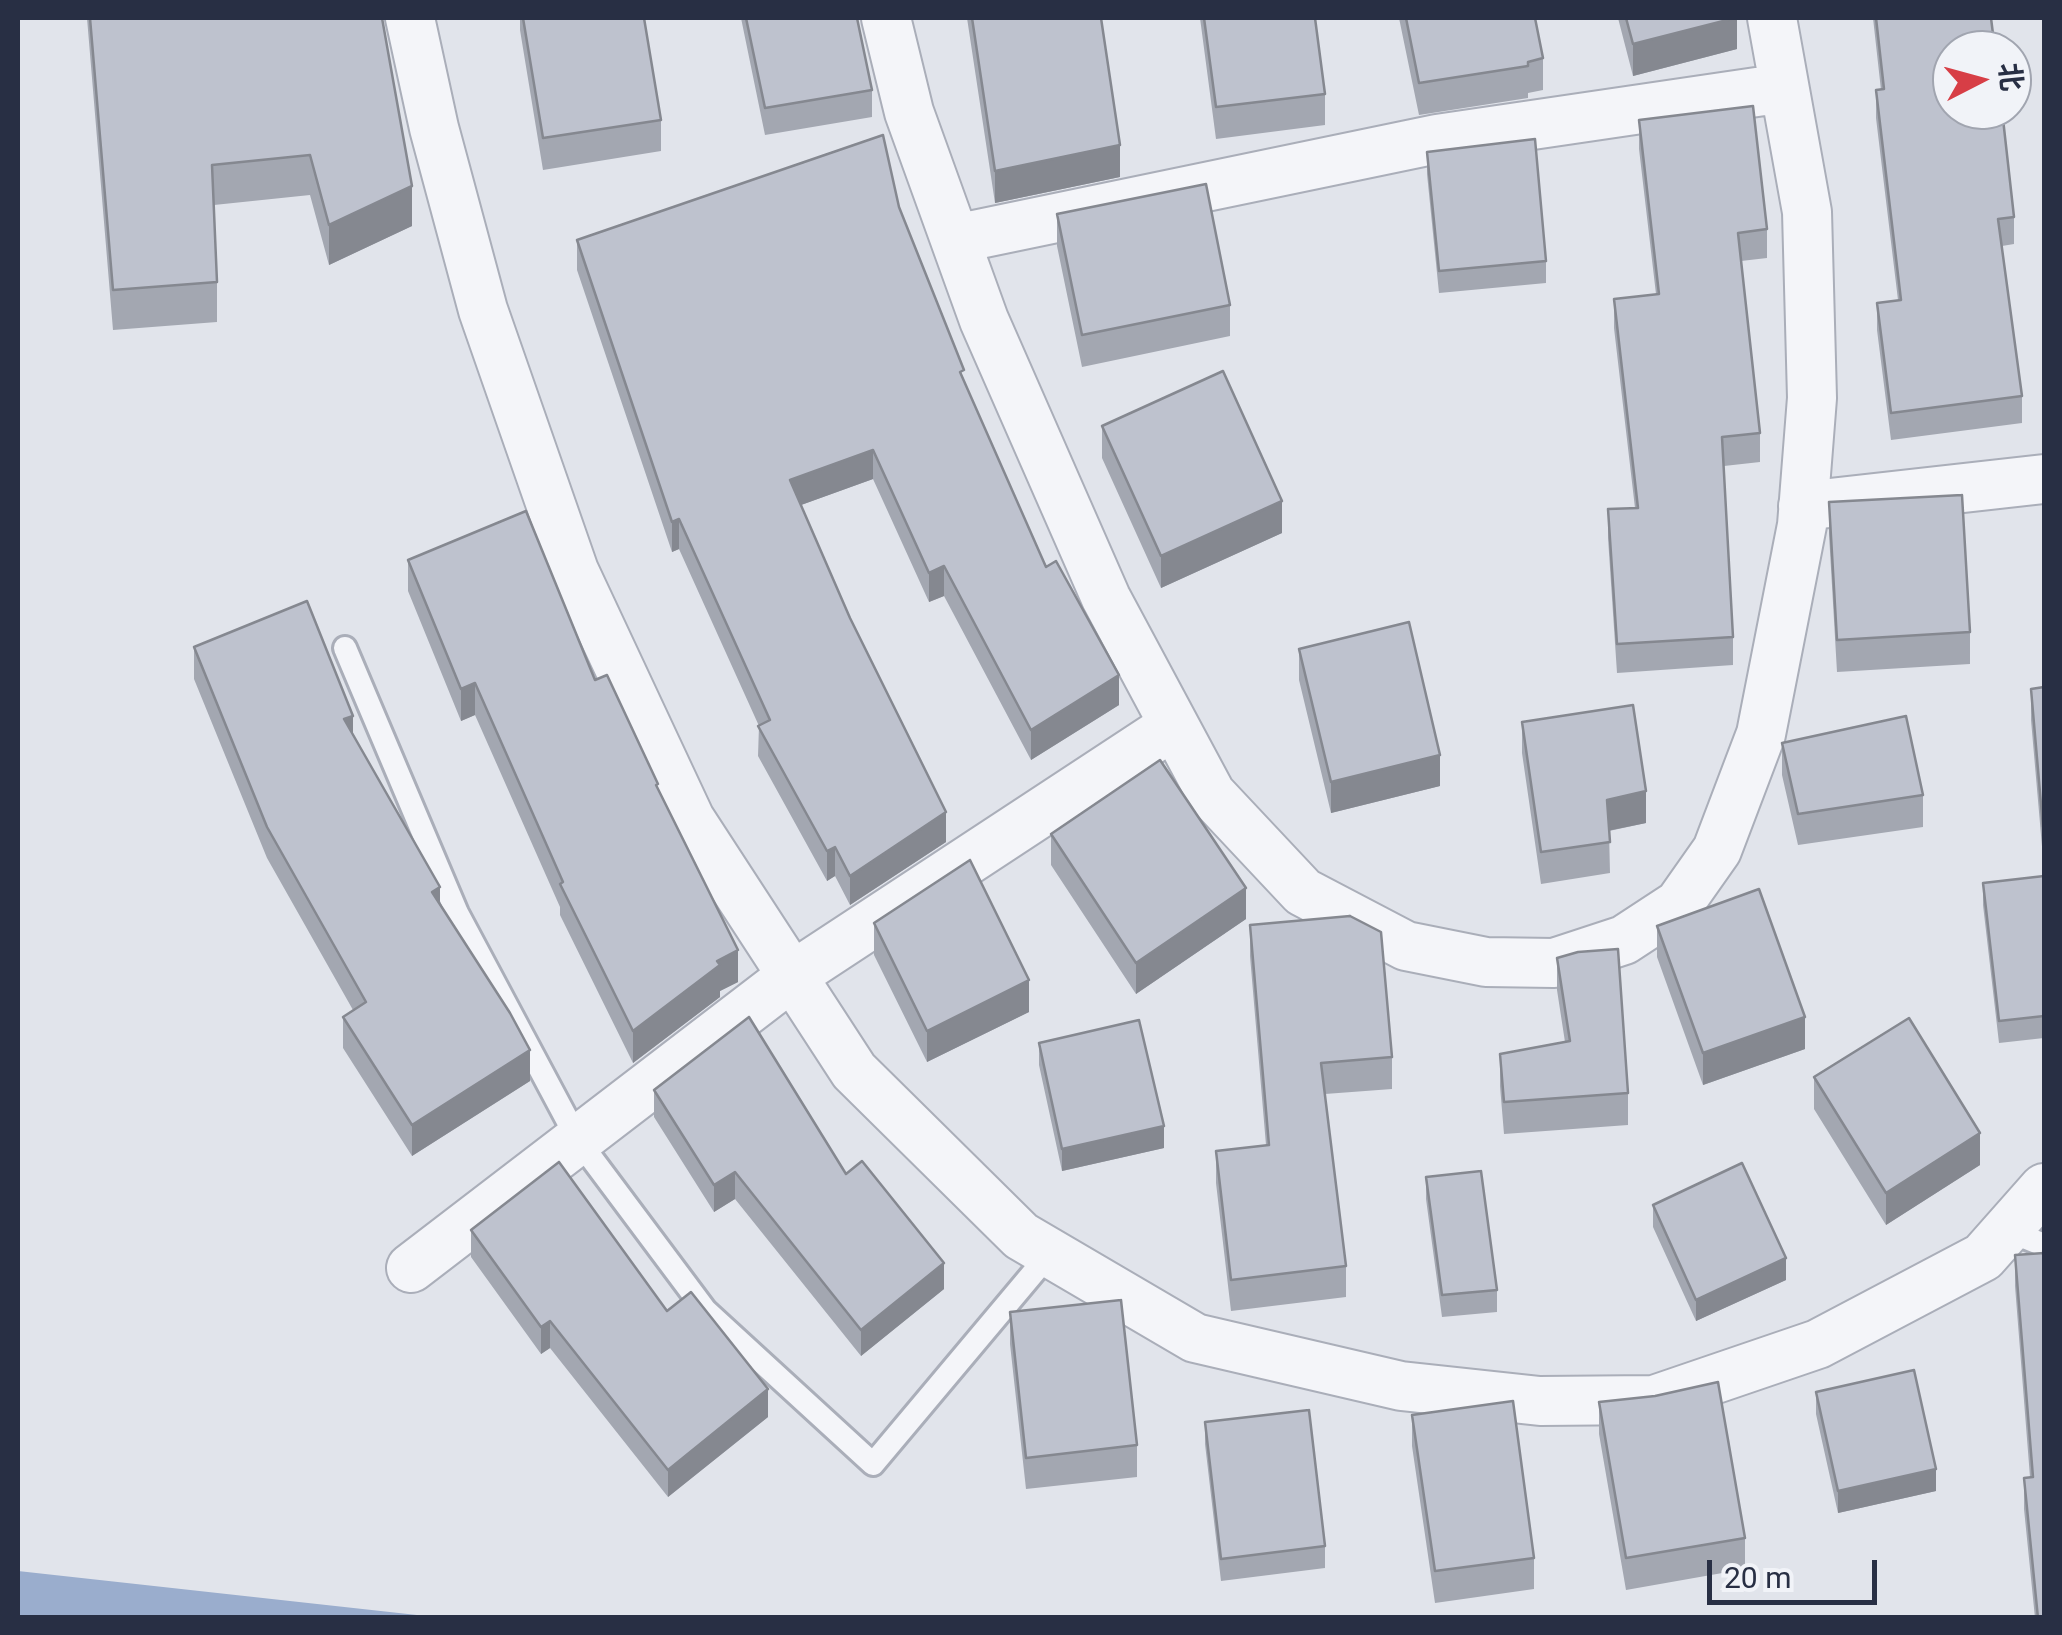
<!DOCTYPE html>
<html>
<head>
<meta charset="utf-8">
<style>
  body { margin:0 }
  #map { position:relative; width:2062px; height:1635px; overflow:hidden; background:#e1e4eb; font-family:Roboto,"Noto Sans SC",sans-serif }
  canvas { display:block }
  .frame { position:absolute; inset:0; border:20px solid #282f44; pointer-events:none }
  .north { position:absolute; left:1932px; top:30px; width:100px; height:100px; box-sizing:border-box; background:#f1f3f8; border:2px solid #a1a5b0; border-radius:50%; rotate:84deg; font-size:28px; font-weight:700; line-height:40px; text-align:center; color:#282f44 }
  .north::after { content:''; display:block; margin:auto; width:35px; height:45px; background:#d73e46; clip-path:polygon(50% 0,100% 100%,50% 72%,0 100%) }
  .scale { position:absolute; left:1707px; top:1560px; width:170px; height:45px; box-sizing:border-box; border:5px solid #282f44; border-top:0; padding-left:12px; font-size:30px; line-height:35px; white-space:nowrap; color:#282f44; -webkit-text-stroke:8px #f1f3f8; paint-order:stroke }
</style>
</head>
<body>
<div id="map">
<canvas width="2062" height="1635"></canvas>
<div class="frame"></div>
<div class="north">北</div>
<div class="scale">20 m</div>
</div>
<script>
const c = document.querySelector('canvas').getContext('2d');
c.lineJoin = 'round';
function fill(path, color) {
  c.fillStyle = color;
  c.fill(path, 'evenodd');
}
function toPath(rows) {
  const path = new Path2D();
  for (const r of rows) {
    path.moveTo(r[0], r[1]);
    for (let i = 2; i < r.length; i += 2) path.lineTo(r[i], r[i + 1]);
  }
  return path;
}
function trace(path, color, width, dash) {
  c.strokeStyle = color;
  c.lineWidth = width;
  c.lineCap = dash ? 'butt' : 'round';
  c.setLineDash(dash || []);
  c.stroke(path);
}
fill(toPath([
  [18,1571,435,1617,18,1617]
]), '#9aadcd');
const service = toPath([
  [345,648,457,913,578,1140,705,1310,873,1464,1050,1253],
  [2007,1230,2044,1245]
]);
const minor = toPath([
  [410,18,434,128,483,310,574,571,690,819,854,1071,1021,1236,1195,1338,1401,1386,1540,1401,1654,1400,1818,1344,1983,1257,2044,1188],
  [886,18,909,112,984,320,1106,598,1211,794,1303,892,1406,946,1486,962,1554,963,1624,940,1679,904,1717,850,1761,734,1802,525,1812,398,1807,212,1772,18],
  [955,239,1437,139,1784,88],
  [1803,506,2044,479],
  [411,1268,792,976,1174,725]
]);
trace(service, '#aaaeb9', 28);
trace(minor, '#aaaeb9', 52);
trace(service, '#f4f5f9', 22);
trace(minor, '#f4f5f9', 48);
fill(toPath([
  [87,18,382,18,412,226,329,265,310,195,214,205,217,282,217,322,113,330],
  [520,18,644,18,661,120,661,151,543,170,520,30],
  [741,18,857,18,872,90,872,117,765,135],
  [967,18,1101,18,1120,177,995,203],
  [1200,18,1315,18,1325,94,1325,125,1216,139],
  [1399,18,1535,18,1543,58,1543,90,1528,93,1528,98,1419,115],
  [1618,18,1737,18,1737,49,1633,76],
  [1873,18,1991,18,2014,217,2014,244,2002,246,2022,396,2022,423,1891,440,1877,330,1877,303,1898,300,1876,118,1876,90,1881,90],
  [1639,120,1767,229,1767,258,1741,261,1760,433,1760,462,1724,466,1733,637,1733,665,1617,673,1608,538,1608,509,1635,508,1614,328,1614,299,1656,294,1639,149],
  [1427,152,1546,261,1546,283,1439,293,1427,174],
  [899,207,964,380,1046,567,1119,705,1031,760,944,596,929,602,873,479,801,505,946,842,850,905,835,876,827,881,758,756,759,726,679,549,672,552,577,270,577,240],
  [1057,214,1230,305,1230,336,1082,367,1057,246],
  [1102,426,1282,533,1161,588,1102,458],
  [1829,502,1970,632,1970,664,1837,672,1829,534],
  [408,560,595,680,658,790,738,982,720,991,720,997,633,1063,560,915,560,907,475,715,461,721,408,591],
  [194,647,353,734,530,1081,412,1156,343,1048,343,1017,353,1010,267,858,194,679],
  [1299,649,1440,786,1331,813,1299,680],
  [2044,687,2044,858,2043,858,2031,720,2031,689],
  [1522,722,1646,823,1609,831,1610,873,1541,884,1522,753],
  [1782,743,1923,795,1923,827,1798,845,1782,775],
  [1051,834,1246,919,1136,994,1051,865],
  [2044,876,2044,1038,1999,1043,1983,905,1983,883],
  [874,923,1029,1012,927,1062,874,955],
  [1250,925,1392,1057,1392,1089,1325,1094,1346,1266,1346,1297,1231,1311,1216,1183,1216,1151,1266,1145,1250,956],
  [1657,926,1805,1049,1703,1085,1657,957],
  [1557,958,1628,1093,1628,1125,1504,1134,1500,1086,1500,1054,1565,1042,1557,990],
  [1039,1043,1164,1148,1062,1171,1039,1065],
  [1814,1077,1980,1165,1886,1225,1814,1109],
  [654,1090,846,1174,944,1289,861,1356,735,1199,714,1212,654,1117],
  [1426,1177,1497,1290,1497,1312,1442,1317,1426,1199],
  [1653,1205,1786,1280,1696,1321,1653,1227],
  [471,1230,667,1311,768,1417,668,1497,550,1348,541,1354,471,1257],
  [2015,1255,2044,1618,2035,1618,2024,1509,2024,1478,2030,1477,2015,1286],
  [1010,1312,1137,1445,1137,1477,1026,1489,1010,1344],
  [1816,1392,1936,1491,1838,1513,1816,1414],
  [1599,1402,1745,1538,1745,1569,1626,1590,1599,1434],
  [1412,1415,1534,1558,1534,1589,1435,1603,1412,1446],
  [1205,1422,1325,1546,1325,1568,1221,1581,1205,1444]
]), '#a3a7b1');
fill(toPath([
  [1737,18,1737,49,1633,76,1633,44],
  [1120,145,1120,177,995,203,995,171],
  [412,186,412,226,329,265,329,225],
  [873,450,873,479,790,509,790,480],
  [1282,501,1282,533,1161,588,1161,556],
  [679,519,679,549,672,552,672,522],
  [944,566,944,596,929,602,929,573],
  [1119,675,1119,705,1031,760,1031,730],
  [475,683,475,715,461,721,461,689],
  [353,716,353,747,344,719],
  [1440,755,1440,786,1331,813,1331,782],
  [1646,791,1646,823,1607,831,1607,800],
  [946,812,946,842,850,905,850,876],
  [835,847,835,876,827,881,827,851],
  [440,887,440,919,432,892],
  [1246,888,1246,919,1136,994,1136,963],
  [738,950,738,982,720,991,720,997,633,1063,633,1031,717,961],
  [1029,980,1029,1012,927,1062,927,1031],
  [1805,1017,1805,1049,1703,1085,1703,1053],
  [530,1050,530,1081,412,1156,412,1125],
  [1164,1126,1164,1148,1062,1171,1062,1149],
  [1980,1133,1980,1165,1886,1225,1886,1193],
  [735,1172,735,1199,714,1212,714,1185],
  [1786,1258,1786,1280,1696,1321,1696,1300],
  [944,1263,944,1289,861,1356,861,1330],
  [550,1321,550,1348,541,1354,541,1327],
  [768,1389,768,1417,668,1497,668,1470],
  [1936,1469,1936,1491,1838,1513,1838,1491]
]), '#858890');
const building = toPath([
  [90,18,382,18,412,186,329,225,310,155,212,165,217,282,113,290,90,18],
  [523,18,644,18,661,120,543,138,523,18],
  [746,18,857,18,872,90,765,108,746,18],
  [972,18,1101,18,1120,145,995,171,972,18],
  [1204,18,1315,18,1325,94,1216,107,1204,18],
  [1406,18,1535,18,1543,58,1528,62,1528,66,1419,83,1406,18],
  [1626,18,1735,18,1633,44,1626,18],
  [1876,18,1991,18,1995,50,1952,50,1952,110,2002,110,2014,217,1998,219,2022,396,1891,413,1877,303,1901,300,1876,90,1884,89,1876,18],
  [1753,106,1767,229,1738,233,1760,433,1722,437,1733,637,1617,644,1608,509,1638,508,1614,299,1659,294,1639,120,1753,106],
  [883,135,899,207,964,370,960,372,1046,567,1056,561,1119,675,1031,730,944,566,929,573,873,450,790,480,850,618,946,812,850,876,835,847,827,851,758,726,770,720,679,519,672,522,577,240,883,135],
  [1535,139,1546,261,1439,271,1427,152,1535,139],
  [1206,184,1230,305,1082,335,1057,214,1206,184],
  [1223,371,1282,501,1161,556,1102,426,1223,371],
  [1962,495,1970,632,1837,640,1829,502,1962,495],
  [526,511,595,680,607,675,658,784,656,785,738,950,717,961,720,965,633,1031,560,884,563,882,475,683,461,689,408,560,526,511],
  [307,601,353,716,344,719,440,887,432,892,510,1013,530,1050,412,1125,343,1017,366,1002,267,827,194,647,307,601],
  [1409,622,1440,755,1331,782,1299,649,1409,622],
  [2044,687,2044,827,2043,827,2031,689,2044,687],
  [1633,705,1646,791,1607,800,1610,842,1541,852,1522,722,1633,705],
  [1906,716,1923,795,1798,814,1782,743,1906,716],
  [1160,760,1246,888,1136,963,1051,834,1160,760],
  [970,860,1029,980,927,1031,874,923,970,860],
  [2044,876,2044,1016,1999,1021,1983,883,2044,876],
  [1759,889,1805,1017,1703,1053,1657,926,1759,889],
  [1350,916,1381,932,1392,1057,1321,1063,1346,1266,1231,1280,1216,1151,1269,1145,1250,925,1350,916],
  [1618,949,1628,1093,1504,1102,1500,1054,1570,1041,1557,958,1578,952,1618,949],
  [749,1017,846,1174,862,1161,944,1263,861,1330,735,1172,714,1185,654,1090,749,1017],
  [1909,1018,1980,1133,1886,1193,1814,1077,1909,1018],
  [1139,1020,1164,1126,1062,1149,1039,1043,1139,1020],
  [559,1162,667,1311,691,1292,768,1389,668,1470,550,1321,541,1327,471,1230,559,1162],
  [1742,1163,1786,1258,1696,1300,1653,1205,1742,1163],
  [1481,1171,1497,1290,1442,1295,1426,1177,1481,1171],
  [2044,1253,2044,1618,2038,1618,2024,1478,2033,1477,2015,1255,2044,1253],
  [1121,1300,1137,1445,1026,1458,1010,1312,1121,1300],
  [1914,1370,1936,1469,1838,1491,1816,1392,1914,1370],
  [1718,1382,1745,1538,1626,1558,1599,1402,1655,1396,1718,1382],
  [1513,1401,1534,1558,1435,1571,1412,1415,1513,1401],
  [1309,1410,1325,1546,1221,1559,1205,1422,1309,1410]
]);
fill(building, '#bec2ce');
trace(building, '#858890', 2.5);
</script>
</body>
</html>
